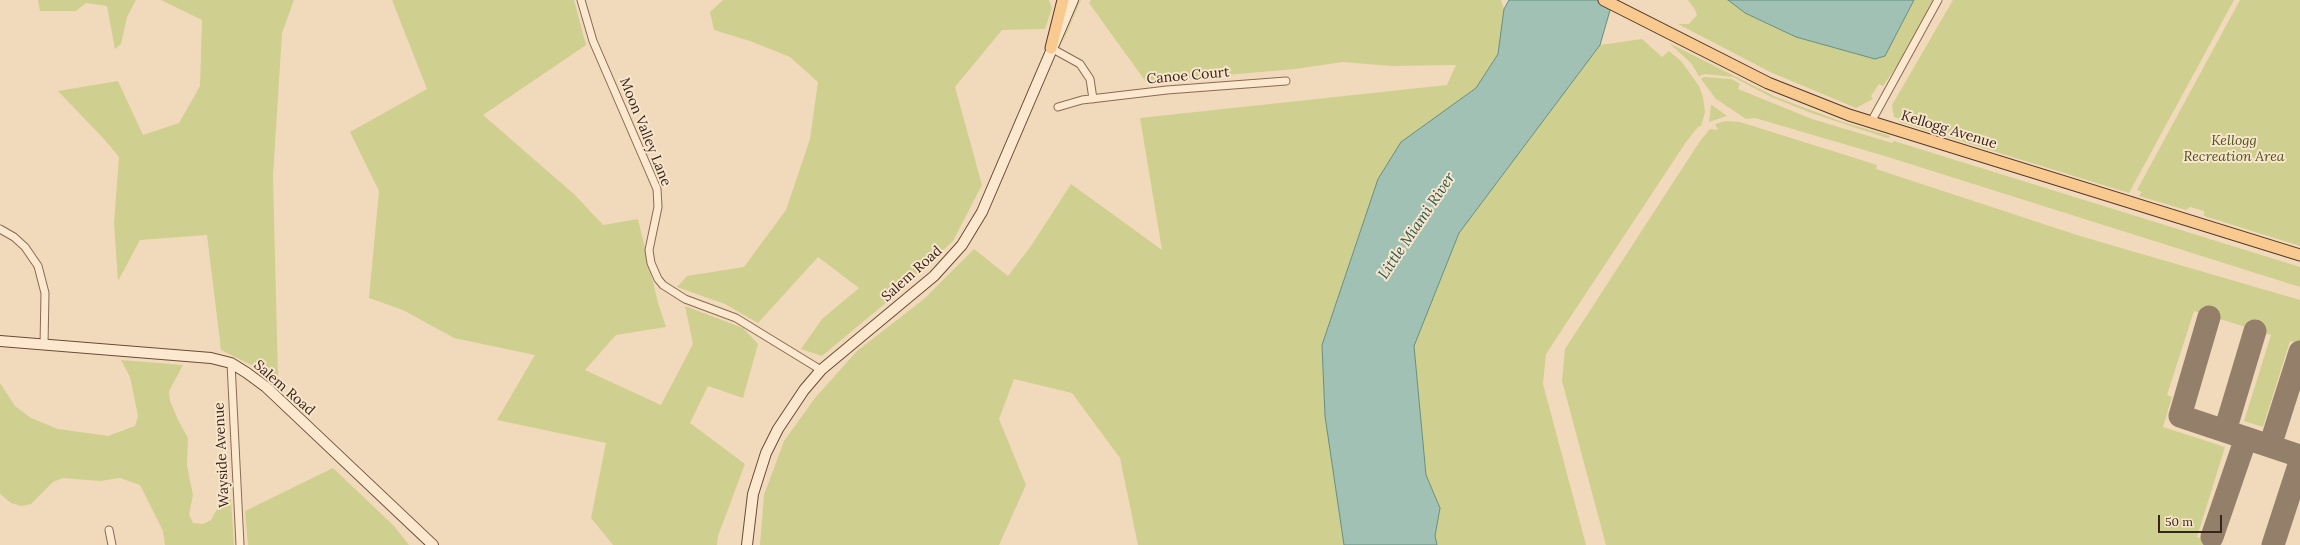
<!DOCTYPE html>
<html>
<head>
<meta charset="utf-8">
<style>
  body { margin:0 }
  #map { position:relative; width:2300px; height:545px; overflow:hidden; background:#f1dabb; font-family:Lora,serif }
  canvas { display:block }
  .scale { position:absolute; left:2158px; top:515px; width:64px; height:18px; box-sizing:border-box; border:2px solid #37241a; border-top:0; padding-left:5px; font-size:12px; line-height:14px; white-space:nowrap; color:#37241a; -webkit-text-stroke:3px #f8e5cb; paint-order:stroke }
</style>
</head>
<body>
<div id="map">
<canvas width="2300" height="545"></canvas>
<div class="scale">50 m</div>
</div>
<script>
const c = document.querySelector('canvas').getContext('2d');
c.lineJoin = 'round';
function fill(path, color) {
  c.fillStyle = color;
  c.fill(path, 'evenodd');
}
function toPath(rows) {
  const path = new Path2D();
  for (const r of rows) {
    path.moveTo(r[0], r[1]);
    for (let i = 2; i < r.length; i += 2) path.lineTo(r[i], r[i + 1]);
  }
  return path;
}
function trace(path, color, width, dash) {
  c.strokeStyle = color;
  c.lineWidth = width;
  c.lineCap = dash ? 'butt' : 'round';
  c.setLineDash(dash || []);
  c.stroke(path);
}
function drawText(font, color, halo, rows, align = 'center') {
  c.font = font + ' Lora,serif';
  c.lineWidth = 4;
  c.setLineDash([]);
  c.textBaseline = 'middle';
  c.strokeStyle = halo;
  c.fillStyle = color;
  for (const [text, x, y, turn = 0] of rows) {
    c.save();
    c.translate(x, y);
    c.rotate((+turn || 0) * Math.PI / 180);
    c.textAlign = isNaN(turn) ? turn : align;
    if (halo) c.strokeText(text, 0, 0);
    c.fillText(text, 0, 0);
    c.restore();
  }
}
fill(toPath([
  [6,0,136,0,127,17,121,44,115,49,107,6,86,3,76,11,40,11,38,0],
  [161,0,294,0,282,33,273,176,278,378,221,350,207,235,140,240,118,281,114,223,119,157,104,139,58,91,118,81,143,135,179,123,200,86,202,20],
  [392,0,574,0,586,45,483,115,575,195,603,225,638,219,658,303,666,327,616,335,585,370,661,405,693,344,685,306,743,328,758,344,743,398,708,386,690,423,745,464,718,536,717,545,613,545,591,518,606,443,497,420,535,355,454,338,403,310,369,298,379,191,350,132,427,89],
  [723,0,1049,0,1052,8,1045,29,1002,30,955,87,982,185,953,241,894,296,822,356,801,349,822,319,859,288,818,257,758,323,725,304,677,287,687,276,744,267,786,210,810,139,818,82,790,57,750,41,714,30,710,12],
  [1080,0,1081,0,1063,42,1065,35],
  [1091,0,1501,0,1504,9,1498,54,1476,88,1402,142,1378,179,1322,345,1325,416,1344,545,1138,545,1120,458,1072,393,1014,379,999,419,1026,485,999,545,760,545,764,495,784,441,815,398,857,351,924,299,974,249,1008,276,1031,246,1071,184,1162,250,1140,118,1447,85,1456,65,1392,66,1343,62,1295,69,1146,82,1089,3],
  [1688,0,1728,0,1745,13,1796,37,1875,59,1885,56,1914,0,1934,0,1906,52,1883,86,1879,84,1871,96,1873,99,1856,108,1770,72,1678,24,1689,24,1697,15,1694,8],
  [1953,0,2234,0,2129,193,1899,122,1900,119,1894,117,1892,105],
  [2240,0,2300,0,2300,246,2204,216,2204,211,2190,207,2186,210,2139,196,2142,192,2137,190],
  [1642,39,1662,57,1669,51,1681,61,1699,86,1703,97,1705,112,1701,126,1698,127,1686,142,1546,354,1543,384,1586,545,1437,545,1435,536,1440,508,1426,475,1414,346,1459,233,1600,45],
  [1669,43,1776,97,1840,121,1890,136,1889,138,1884,137,1814,114,1771,97,1733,77,1705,74,1699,76,1691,63],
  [1704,77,1732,79,1740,84,1738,89,1812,119,1892,143,1894,141,2300,267,2300,287,1888,157,1755,118,1746,119,1716,99,1701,79],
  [1711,105,1712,105,1727,116,1709,122],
  [1726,121,1740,122,1877,165,1876,169,2080,236,2300,300,2300,344,2290,341,2263,427,2244,421,2271,335,2194,311,2167,395,2172,397,2163,427,2225,447,2197,537,2223,545,1606,545,1562,381,1565,349,1700,141,1710,129,1718,130,1715,124],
  [121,360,183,365,169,391,170,401,178,420,188,438,187,466,193,495,189,514,193,523,203,524,211,520,221,502,231,499,234,545,165,545,163,531,140,485,120,478,100,481,63,478,53,482,31,504,21,506,11,503,0,494,0,383,15,406,31,418,58,429,108,436,135,426,138,416,130,377],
  [333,468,394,526,409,545,248,545,245,511]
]), '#cfcf8f');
const water = toPath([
  [1509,0,1613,0,1600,45,1459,233,1414,346,1426,475,1440,508,1435,536,1437,545,1344,545,1325,416,1322,345,1378,179,1401,142,1476,88,1498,54,1504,9,1509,0],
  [1728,0,1914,0,1885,56,1875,59,1796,37,1745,13,1728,0]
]);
fill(water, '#a0c1b3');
trace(water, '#678f80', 1);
trace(toPath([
  [2209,317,2180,416,2300,456],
  [2225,431,2255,331],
  [2270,446,2300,352],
  [2212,537,2246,438],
  [2273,545,2300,462]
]), '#947f6a', 23);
const street = toPath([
  [581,0,593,41,657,189,658,207,649,250,651,263,658,279,663,285,685,299,736,318,821,370],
  [1051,48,1080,64,1090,79,1093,99],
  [1058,107,1082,100,1167,90,1286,81],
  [1871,122,1938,0],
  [0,229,14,237,25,247,38,266,45,293,44,345],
  [231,363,240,545],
  [109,530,112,545]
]);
const secondary = toPath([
  [0,341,211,358,231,363,247,373,266,387,433,545],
  [747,545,753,494,766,453,778,429,804,390,821,370,934,276,962,245,982,212,1073,0]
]);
const primary = toPath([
  [1604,0,1768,83,1849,115,2300,255],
  [1051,48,1063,0]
]);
trace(street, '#896a54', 9);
trace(secondary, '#6a4b37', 12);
trace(primary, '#553829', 13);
trace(street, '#fbe8ce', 7);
trace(secondary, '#fbe8ce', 10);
trace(primary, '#f8ca8f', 11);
drawText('14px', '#37241a', '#f8e5cb', [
  ["Canoe Court",1188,76,-5],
  ["Kellogg Avenue",1949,130,17],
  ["Moon Valley Lane",645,132,68],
  ["Salem Road",912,274,-42],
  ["Salem Road",284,388,41],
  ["Wayside Avenue",222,455,-93]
]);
drawText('italic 14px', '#4d541f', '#f8e5cb', [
  ["Kellogg",2234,141],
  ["Recreation Area",2234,157]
]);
drawText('italic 15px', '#28584f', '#f8e5cb', [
  ["Little Miami River",1417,226,-56]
]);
</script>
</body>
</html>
